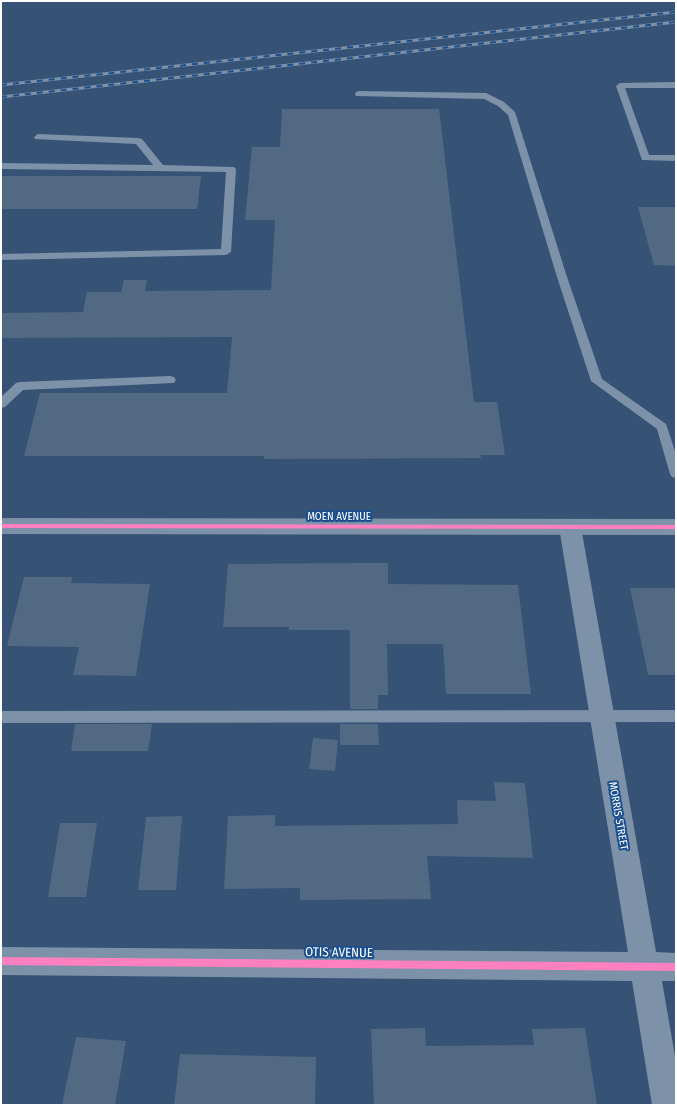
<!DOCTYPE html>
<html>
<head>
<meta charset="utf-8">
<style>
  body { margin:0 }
  #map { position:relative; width:677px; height:1106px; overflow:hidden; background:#365274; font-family:"Fira Sans Condensed",sans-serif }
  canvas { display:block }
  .frame { position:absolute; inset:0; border:2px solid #fff; pointer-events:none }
</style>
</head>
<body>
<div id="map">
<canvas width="677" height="1106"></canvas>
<div class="frame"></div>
</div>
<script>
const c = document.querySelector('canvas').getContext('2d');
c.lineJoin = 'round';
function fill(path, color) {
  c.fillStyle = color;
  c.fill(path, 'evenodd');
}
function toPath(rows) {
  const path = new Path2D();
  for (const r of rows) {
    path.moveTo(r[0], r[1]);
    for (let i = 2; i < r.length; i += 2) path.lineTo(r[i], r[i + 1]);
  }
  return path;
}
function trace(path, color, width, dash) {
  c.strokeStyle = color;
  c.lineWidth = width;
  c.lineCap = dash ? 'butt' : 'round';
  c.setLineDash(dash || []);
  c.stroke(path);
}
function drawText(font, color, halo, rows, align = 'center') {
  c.font = font + ' "Fira Sans Condensed",sans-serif';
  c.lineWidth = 4;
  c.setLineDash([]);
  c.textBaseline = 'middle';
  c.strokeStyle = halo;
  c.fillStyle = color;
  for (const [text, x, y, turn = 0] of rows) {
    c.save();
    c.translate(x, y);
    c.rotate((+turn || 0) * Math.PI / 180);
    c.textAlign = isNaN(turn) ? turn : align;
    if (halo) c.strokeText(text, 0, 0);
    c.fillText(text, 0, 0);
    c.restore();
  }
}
fill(toPath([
  [282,109,439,109,474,402,497,402,505,455,480,455,481,458,264,459,264,456,24,456,40,393,227,393,232,337,1,338,1,313,83,312,87,292,121,292,124,280,147,280,145,291,271,290,275,220,245,220,252,147,280,147],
  [1,176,201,176,197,209,1,209],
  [638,207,676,207,676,266,654,265],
  [353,563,388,563,388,584,518,585,531,694,446,694,443,644,387,644,388,695,378,695,378,709,350,709,350,630,289,630,289,627,223,627,228,564],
  [24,577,72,577,71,583,150,584,136,676,73,675,79,647,7,646],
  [630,588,676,588,676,675,648,675],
  [75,724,152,724,148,751,71,751],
  [340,724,378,724,379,745,340,745],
  [313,738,338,740,335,771,309,769],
  [494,782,525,783,533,858,427,856,431,899,300,900,300,888,224,889,228,816,275,815,275,826,458,824,457,800,496,801],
  [182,816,176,890,138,890,146,817],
  [60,823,97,823,86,897,48,897],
  [425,1028,426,1046,534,1045,532,1029,585,1028,597,1105,374,1105,371,1029],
  [76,1037,126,1041,115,1105,62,1105],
  [180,1054,316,1057,315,1105,174,1105]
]), '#526984');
fill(toPath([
  [676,82,676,88,625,88,649,155,676,155,676,161,642,160,616,86,620,83,676,82],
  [359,91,486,93,504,102,515,112,567,277,602,379,666,424,676,454,676,478,672,477,670,474,657,429,591,381,557,277,508,115,498,106,484,99,356,96,355,94,356,92,359,91],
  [38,134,139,138,142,139,163,165,234,167,236,169,231,252,226,255,1,260,1,254,221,249,226,172,1,169,1,163,153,165,136,144,35,139,34,137,38,134],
  [170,376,174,377,176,380,174,383,23,390,5,407,1,408,1,397,16,383,20,382,170,376],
  [676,710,676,722,1,723,1,711,676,710]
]), '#7d92a8');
fill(toPath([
  [570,519,578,521,581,527,656,952,676,953,676,981,662,981,676,1062,676,1105,652,1105,632,981,1,975,1,947,628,952,559,527,562,521,570,519]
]), '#7d92a8');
fill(toPath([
  [1,518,676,519,676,535,1,534,1,518]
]), '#7d92a8');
const rail = toPath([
  [1,85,676,12],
  [1,97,676,22]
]);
trace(rail, '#7e92a7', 3);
trace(rail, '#1b4f8f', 2, [6]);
fill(toPath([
  [1,524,676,525,676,529,1,528,1,524],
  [1,957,676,963,676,971,1,965,1,957]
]), '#ff80c0');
drawText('11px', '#fff', '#1b4f8f', [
  ["MOEN AVENUE",339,517],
  ["MORRIS STREET",618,816,80]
]);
drawText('13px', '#fff', '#1b4f8f', [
  ["OTIS AVENUE",339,953,1]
]);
</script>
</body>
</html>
